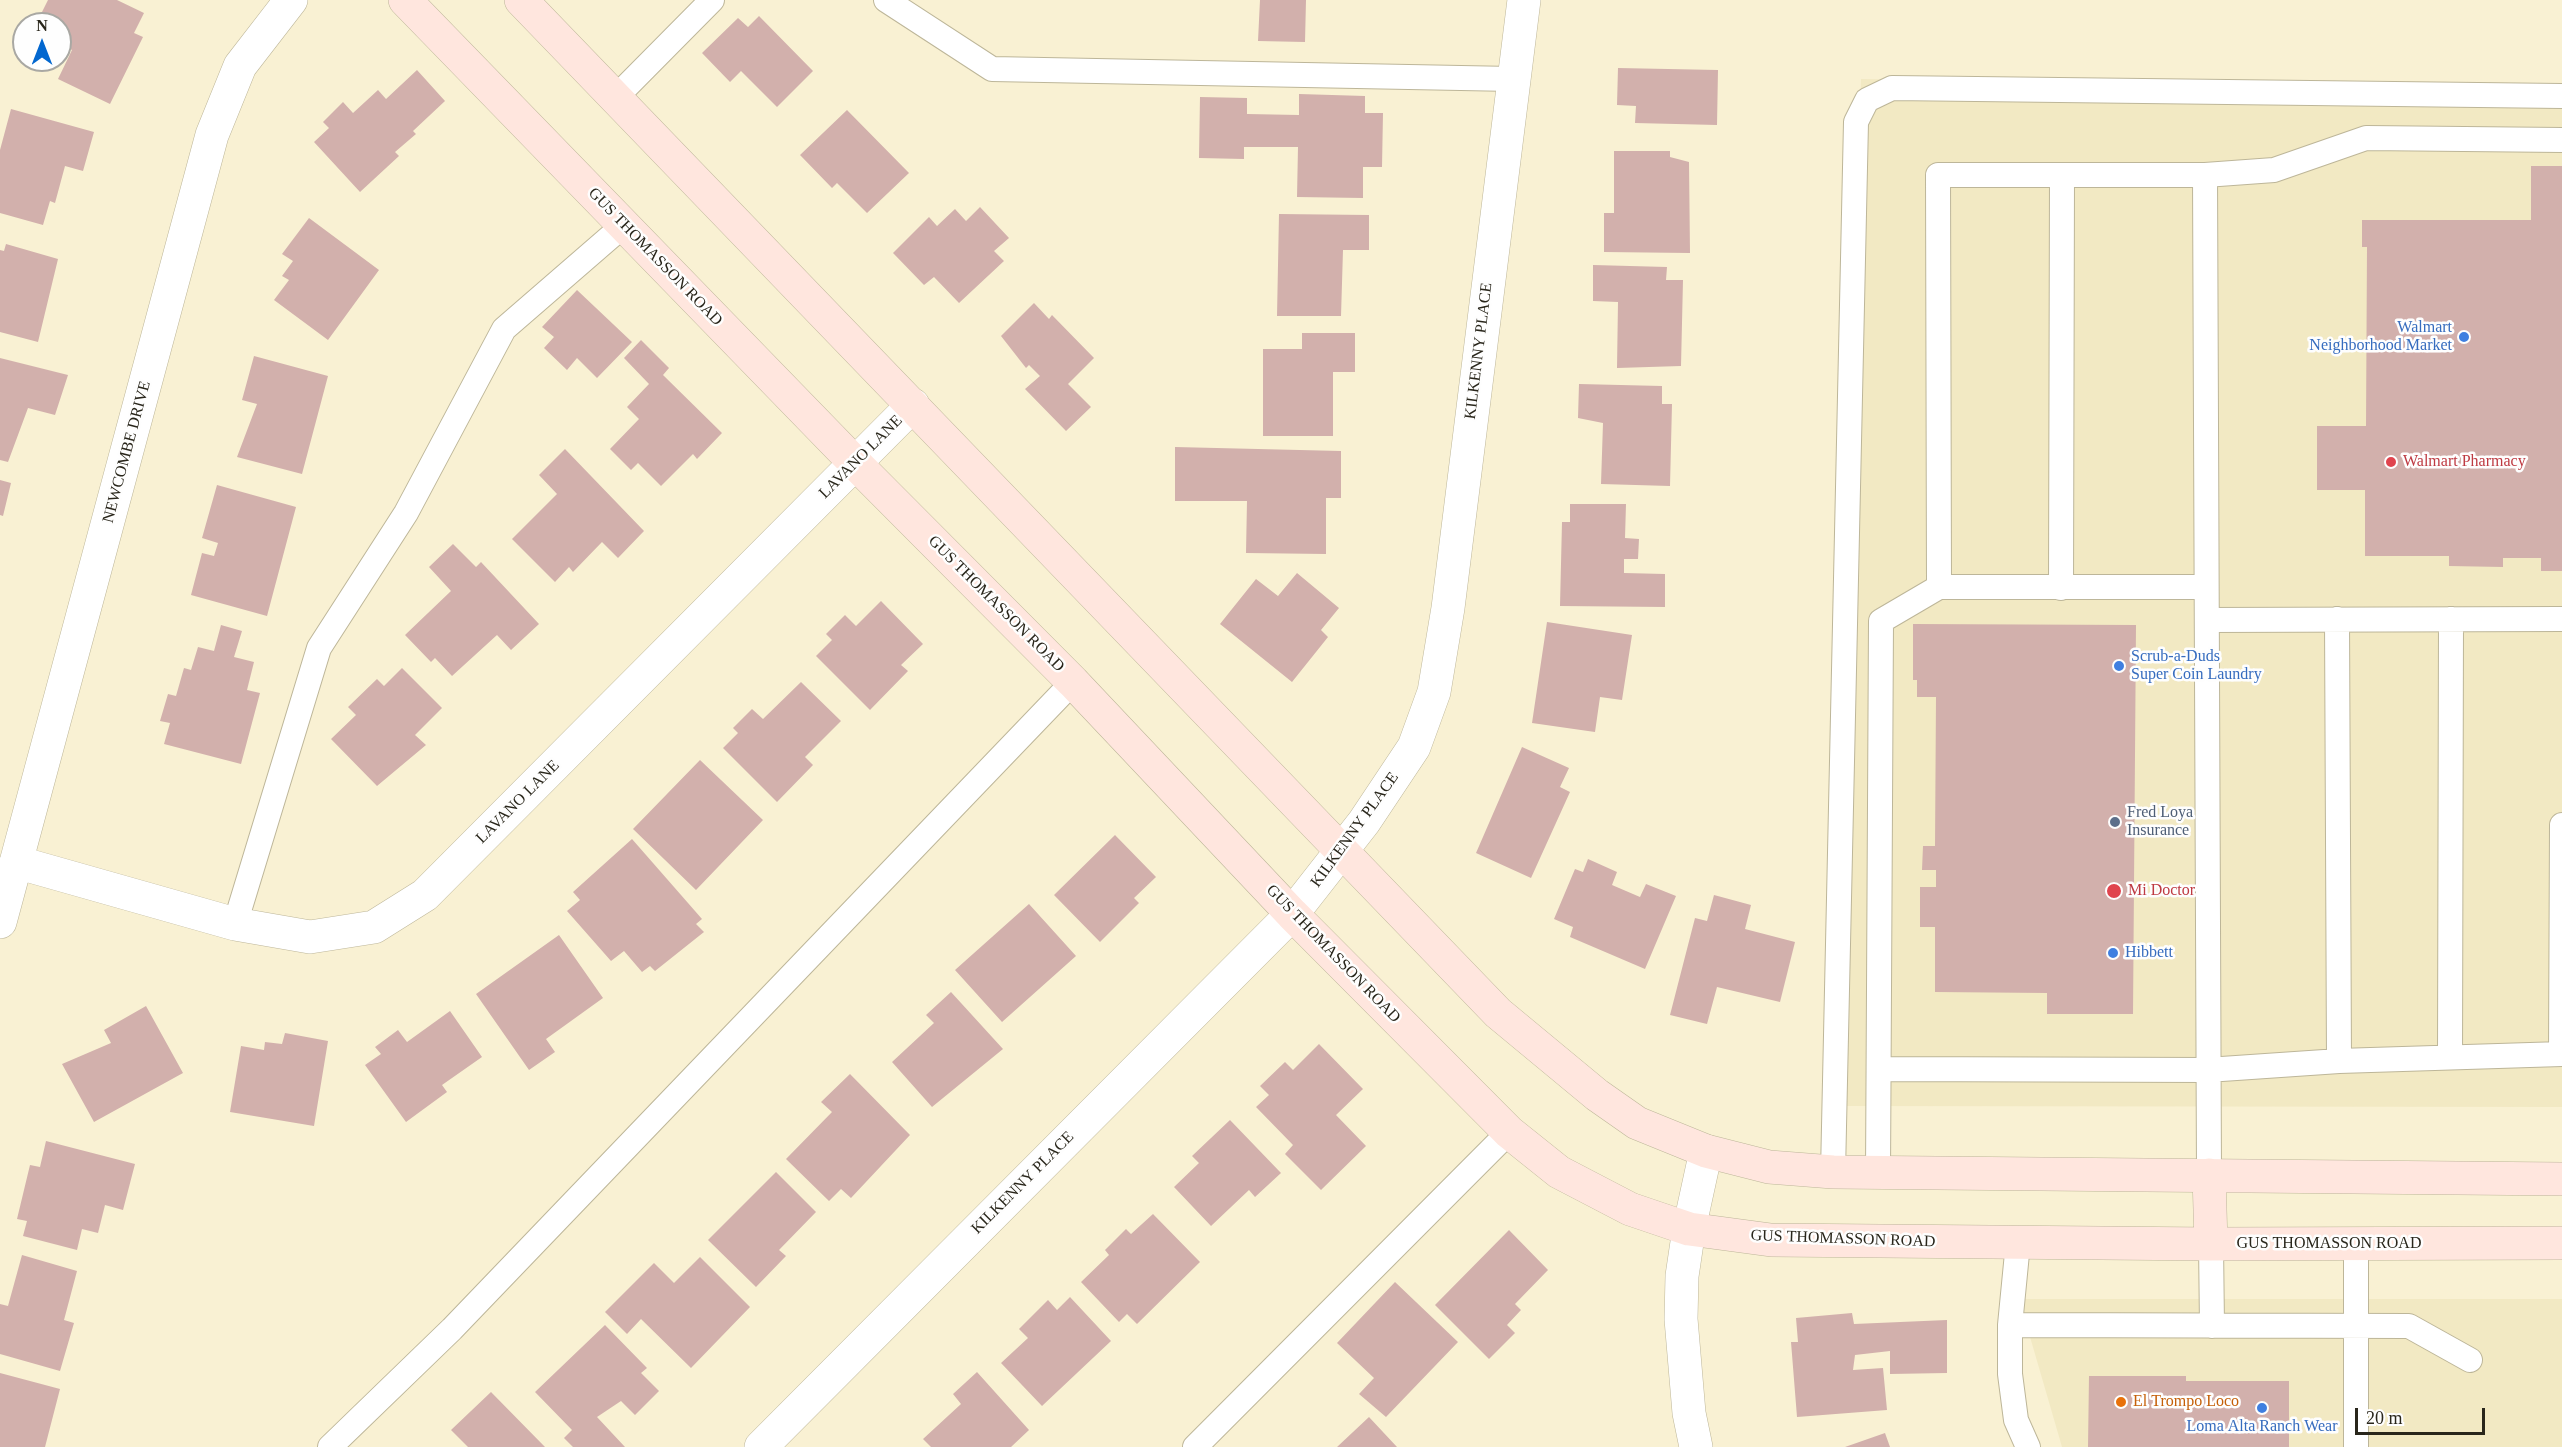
<!DOCTYPE html>
<html>
<head>
<meta charset="utf-8">
<style>
  body { margin:0 }
  #map { position:relative; width:2562px; height:1447px; overflow:hidden; background:#f9f1d3; font-family:"Times New Roman",serif }
  canvas { display:block }
  .north { position:absolute; left:12px; top:12px; width:60px; height:60px; box-sizing:border-box; background:#fefefe; border:2px solid #a9a8a3; border-radius:50%; rotate:0deg; font-size:16px; font-weight:700; line-height:24px; text-align:center; color:#29261b }
  .north::after { content:''; display:block; margin:auto; width:21px; height:27px; background:#0267cf; clip-path:polygon(50% 0,100% 100%,50% 72%,0 100%) }
  .scale { position:absolute; left:2355px; top:1408px; width:130px; height:27px; box-sizing:border-box; border:3px solid #29261b; border-top:0; padding-left:8px; font-size:18px; line-height:21px; white-space:nowrap; color:#29261b; -webkit-text-stroke:4px #fefefe; paint-order:stroke }
</style>
</head>
<body>
<div id="map">
<canvas width="2562" height="1447"></canvas>
<div class="north">N</div>
<div class="scale">20 m</div>
</div>
<script>
const c = document.querySelector('canvas').getContext('2d');
c.lineJoin = 'round';
function fill(path, color) {
  c.fillStyle = color;
  c.fill(path, 'evenodd');
}
function toPath(rows) {
  const path = new Path2D();
  for (const r of rows) {
    path.moveTo(r[0], r[1]);
    for (let i = 2; i < r.length; i += 2) path.lineTo(r[i], r[i + 1]);
  }
  return path;
}
function trace(path, color, width, dash) {
  c.strokeStyle = color;
  c.lineWidth = width;
  c.lineCap = dash ? 'butt' : 'round';
  c.setLineDash(dash || []);
  c.stroke(path);
}
function drawText(font, color, halo, rows, align = 'center') {
  c.font = font + ' "Times New Roman",serif';
  c.lineWidth = 5;
  c.setLineDash([]);
  c.textBaseline = 'middle';
  c.strokeStyle = halo;
  c.fillStyle = color;
  for (const [text, x, y, turn = 0] of rows) {
    c.save();
    c.translate(x, y);
    c.rotate((+turn || 0) * Math.PI / 180);
    c.textAlign = isNaN(turn) ? turn : align;
    if (halo) c.strokeText(text, 0, 0);
    c.fillText(text, 0, 0);
    c.restore();
  }
}
fill(toPath([
  [1861,79,2562,90,2562,1107,1836,1106],
  [2019,1299,2562,1299,2562,1447,2062,1447]
]), '#f2e9c3');
fill(toPath([
  [48,0,117,0,144,13,134,33,143,37,110,104,58,79,72,50,60,44,60,24,36,24],
  [1260,0,1306,0,1305,42,1258,41],
  [759,16,813,71,777,107,741,71,730,82,702,53,738,18,748,27],
  [1618,68,1718,70,1717,125,1635,123,1636,106,1617,105],
  [417,70,445,101,413,131,416,134,395,152,399,156,360,192,314,142,329,128,323,122,343,102,353,113,378,90,386,99],
  [1299,94,1365,96,1365,113,1383,113,1382,167,1363,167,1363,198,1297,197,1298,147,1244,147,1244,159,1199,158,1200,97,1247,98,1247,114,1299,115],
  [11,109,94,132,83,171,65,166,55,203,50,201,43,225,0,213,0,150],
  [847,110,909,173,867,213,837,183,832,188,800,155],
  [1614,151,1670,151,1670,157,1689,162,1690,253,1604,252,1604,213,1614,213],
  [2531,166,2562,166,2562,571,2541,571,2541,558,2503,558,2503,567,2449,566,2449,556,2365,556,2365,490,2317,490,2317,426,2366,426,2367,247,2362,247,2362,220,2531,220],
  [980,207,1009,238,994,251,1004,261,959,303,934,277,924,285,893,253,929,217,937,226,955,209,966,221],
  [1279,214,1369,215,1369,250,1343,250,1341,316,1277,316],
  [309,218,379,270,328,340,274,300,289,280,282,276,293,261,282,254],
  [6,244,58,259,38,342,0,332,0,250,4,251],
  [1593,265,1667,267,1666,280,1683,280,1681,366,1617,368,1618,302,1593,301],
  [577,290,632,342,597,378,577,358,567,370,544,348,554,337,542,327],
  [1034,303,1049,319,1052,315,1094,358,1068,384,1091,407,1066,431,1025,389,1040,376,1029,365,1026,368,1001,336],
  [1302,333,1355,333,1355,372,1333,372,1333,436,1263,436,1263,349,1302,349],
  [641,340,669,368,663,375,722,433,697,459,693,454,661,486,638,463,631,470,610,449,639,419,627,407,649,384,624,358],
  [254,356,328,376,302,474,237,457,257,404,242,400],
  [0,358,68,375,55,415,28,408,8,462,0,460],
  [1579,384,1662,386,1662,404,1672,404,1670,486,1601,484,1603,423,1578,418],
  [1175,447,1341,451,1341,498,1326,498,1326,554,1246,553,1247,501,1175,501],
  [565,449,644,531,618,558,602,542,573,572,569,567,555,582,512,539,557,494,539,475],
  [0,480,11,483,3,516,0,515],
  [217,485,296,507,267,616,191,595,202,553,214,556,218,543,202,538],
  [1570,504,1626,504,1625,538,1639,539,1638,559,1624,559,1624,573,1665,574,1665,607,1560,606,1562,522,1570,522],
  [453,544,476,567,481,562,539,624,511,650,497,635,452,676,435,658,431,662,405,635,451,591,429,567],
  [1297,573,1339,608,1321,630,1328,637,1292,682,1220,624,1256,579,1278,596],
  [881,601,923,644,901,665,908,671,870,710,816,656,832,640,826,634,845,615,856,626],
  [1547,622,1632,635,1622,700,1600,697,1595,732,1532,723],
  [1913,624,2136,625,2133,1014,2047,1014,2047,993,1935,992,1935,927,1920,927,1920,887,1936,887,1936,870,1922,870,1923,846,1935,846,1936,697,1917,697,1917,680,1913,680],
  [221,625,242,631,234,657,254,662,247,690,260,693,241,764,164,744,170,723,160,721,168,694,176,696,184,668,191,670,198,647,214,651],
  [402,668,442,708,415,735,426,745,377,786,331,739,356,715,348,707,377,679,384,686],
  [801,682,841,721,805,757,813,765,777,802,723,748,738,733,733,728,752,709,763,719],
  [1522,747,1569,768,1560,787,1570,792,1531,878,1476,853],
  [700,760,763,820,696,890,633,829],
  [1115,835,1156,877,1134,898,1139,903,1100,942,1054,895],
  [632,839,702,919,696,924,704,932,655,971,650,966,642,972,624,951,611,961,567,911,580,900,573,892],
  [1588,859,1617,872,1612,885,1640,897,1646,884,1676,896,1645,969,1570,937,1573,927,1554,919,1575,869,1583,872],
  [1714,895,1751,905,1745,929,1795,942,1780,1002,1717,987,1707,1024,1670,1015,1695,918,1707,921],
  [1029,904,1076,956,1002,1022,955,970],
  [559,935,603,998,546,1039,555,1052,529,1070,476,994],
  [951,992,1003,1049,932,1107,892,1062,934,1023,926,1015],
  [146,1006,183,1073,94,1122,62,1064,111,1043,104,1030],
  [450,1011,482,1057,442,1085,447,1092,406,1122,365,1065,381,1054,375,1047,398,1030,407,1042],
  [285,1033,328,1041,314,1126,230,1112,241,1046,264,1050,265,1042,282,1044],
  [1319,1044,1363,1089,1336,1115,1366,1146,1321,1190,1285,1154,1293,1145,1256,1107,1269,1095,1260,1086,1285,1062,1293,1070],
  [850,1074,910,1135,851,1198,841,1189,829,1201,786,1159,832,1112,821,1102],
  [1230,1120,1281,1173,1255,1197,1249,1190,1211,1226,1174,1187,1199,1163,1192,1156],
  [46,1141,135,1164,123,1210,105,1205,98,1233,82,1229,77,1250,23,1236,27,1221,17,1219,30,1165,40,1167],
  [776,1172,816,1212,779,1250,786,1256,756,1287,708,1240],
  [1153,1214,1200,1262,1137,1324,1127,1314,1119,1322,1081,1282,1109,1255,1105,1250,1126,1229,1131,1234],
  [1509,1230,1548,1270,1515,1304,1521,1310,1507,1325,1515,1333,1489,1359,1435,1305],
  [22,1255,77,1271,64,1320,74,1323,60,1371,0,1354,0,1304,8,1306],
  [700,1257,750,1307,691,1368,641,1319,627,1334,605,1312,654,1263,674,1283],
  [1395,1282,1458,1342,1386,1417,1359,1394,1374,1378,1337,1343],
  [1070,1297,1111,1341,1042,1406,1001,1363,1028,1338,1019,1329,1048,1300,1057,1310],
  [1852,1313,1854,1324,1947,1320,1947,1373,1890,1374,1890,1351,1855,1355,1853,1370,1883,1368,1887,1410,1797,1417,1791,1342,1798,1342,1796,1318],
  [605,1325,647,1368,641,1373,659,1391,635,1415,621,1401,597,1417,625,1447,573,1447,564,1438,572,1430,535,1392],
  [977,1372,1029,1430,1011,1447,931,1447,923,1439,961,1404,953,1394],
  [0,1373,60,1389,45,1447,0,1447],
  [2089,1376,2186,1376,2186,1381,2289,1381,2289,1447,2088,1447],
  [491,1392,545,1447,468,1447,451,1430],
  [1369,1417,1397,1447,1337,1447],
  [1885,1433,1890,1447,1845,1447]
]), '#d2b0ac');
const lane = toPath([
  [886,0,992,69,1513,79],
  [616,97,712,0],
  [2205,175,2274,170,2366,138,2562,140],
  [1939,587,1938,175,2205,175,2209,1175],
  [2061,588,2062,175],
  [2337,619,2339,1061],
  [2207,620,2562,619],
  [235,924,319,648,406,513,504,329,624,225],
  [2561,1054,2562,825],
  [2450,1057,2451,619],
  [1880,1069,2207,1070,2339,1061,2562,1054],
  [1833,1172,1856,122,1867,100,1892,88,2562,96],
  [1878,1172,1881,621,1939,587,2205,587],
  [2018,1243,2010,1325,2010,1374,2016,1420,2028,1447],
  [2211,1244,2212,1326],
  [2356,1244,2356,1447],
  [2010,1325,2409,1326,2470,1360],
  [330,1447,452,1329,1073,682],
  [1195,1447,1509,1132]
]);
const street = toPath([
  [16,862,235,924,310,937,374,927,425,895,913,405],
  [0,922,212,135,240,66,291,0],
  [761,1447,1292,914,1364,822,1414,747,1434,692,1448,608,1524,0],
  [1696,1447,1689,1413,1681,1319,1682,1276,1689,1229,1706,1151]
]);
const secondary = toPath([
  [405,0,855,463,1073,682,1292,914,1509,1132,1559,1172,1630,1209,1689,1229,1771,1240,2211,1244,2562,1243],
  [521,0,1498,1013,1597,1095,1637,1123,1706,1151,1769,1167,1833,1172,2562,1179],
  [2209,1175,2211,1244]
]);
trace(lane, '#bdb699', 26);
trace(street, '#bdb699', 34);
trace(secondary, '#bdb699', 34);
trace(lane, '#fff', 24);
trace(street, '#fff', 33);
trace(secondary, '#ffe6de', 33);
for (const [x, y, r, color] of [
  [2464,337,6,"#3f7fe0"],
  [2391,462,6,"#e0444e"],
  [2119,666,6,"#3f7fe0"],
  [2115,822,6,"#5c6f8a"],
  [2114,891,8,"#e0444e"],
  [2113,953,6,"#3f7fe0"],
  [2121,1402,6,"#e8710a"],
  [2262,1408,6,"#3f7fe0"]
]) {
  const dot = new Path2D();
  dot.arc(x, y, r, 0, 2 * Math.PI);
  c.fillStyle = color;
  c.fill(dot);
  trace(dot, '#fefefe', 2);
}
drawText('16px', '#29261b', '#fefefe', [
  ["GUS THOMASSON ROAD",655,257,46],
  ["KILKENNY PLACE",1479,351,-83],
  ["NEWCOMBE DRIVE",127,452,-75],
  ["LAVANO LANE",861,457,-45],
  ["GUS THOMASSON ROAD",996,604,45],
  ["LAVANO LANE",518,802,-45],
  ["KILKENNY PLACE",1355,830,-54],
  ["GUS THOMASSON ROAD",1333,954,46],
  ["KILKENNY PLACE",1023,1183,-45],
  ["GUS THOMASSON ROAD",1843,1239,2],
  ["GUS THOMASSON ROAD",2329,1244]
]);
drawText('16px', '#366cbe', '#fefefe', [
  ["Walmart",2452,328,"right"],
  ["Neighborhood Market",2452,346,"right"],
  ["Scrub-a-Duds",2131,657],
  ["Super Coin Laundry",2131,675],
  ["Hibbett",2125,953],
  ["Loma Alta Ranch Wear",2262,1427,"center"]
], 'left');
drawText('16px', '#be3a42', '#fefefe', [
  ["Walmart Pharmacy",2403,462],
  ["Mi Doctor",2128,891]
], 'left');
drawText('16px', '#4e5e75', '#fefefe', [
  ["Fred Loya",2127,813],
  ["Insurance",2127,831]
], 'left');
drawText('16px', '#c56008', '#fefefe', [
  ["El Trompo Loco",2133,1402]
], 'left');
</script>
</body>
</html>
